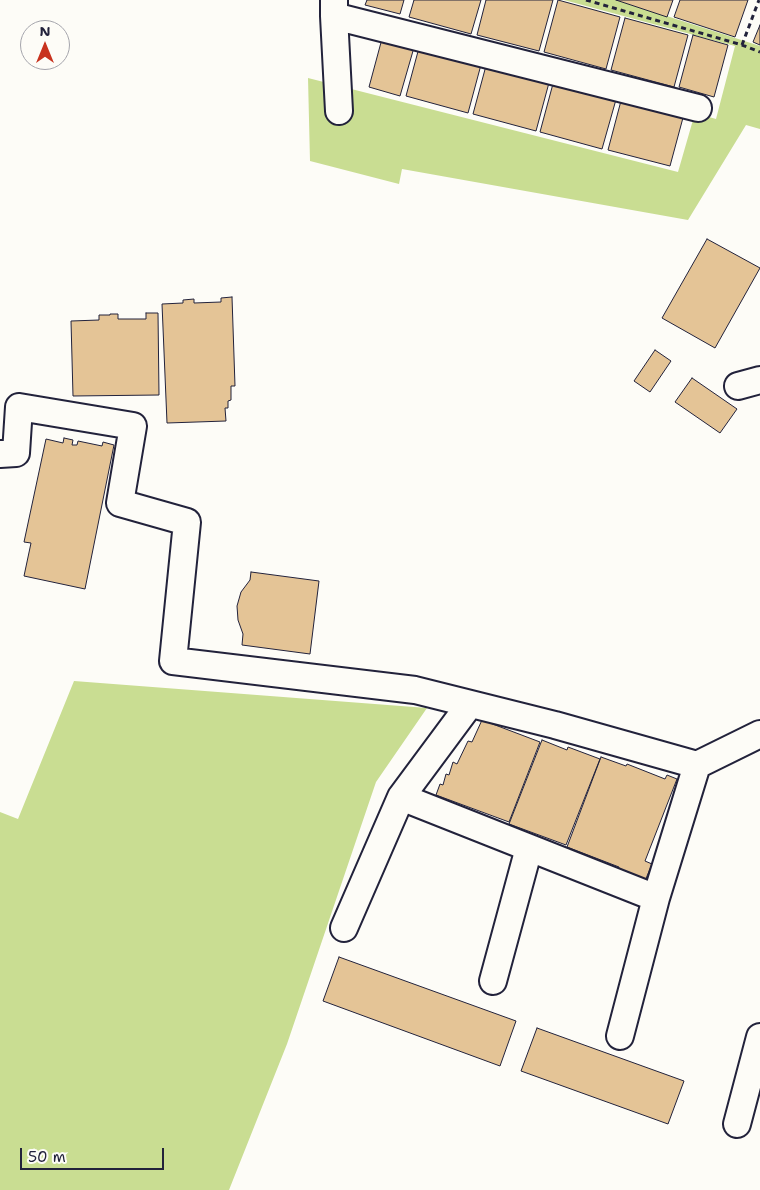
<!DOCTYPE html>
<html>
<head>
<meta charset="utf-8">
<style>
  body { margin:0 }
  #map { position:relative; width:760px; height:1190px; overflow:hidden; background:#fdfcf7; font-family:"Shantell Sans",sans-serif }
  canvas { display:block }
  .north { position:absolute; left:20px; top:20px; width:50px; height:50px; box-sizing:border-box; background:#fdfcf7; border:1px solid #a5a5ac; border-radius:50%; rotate:0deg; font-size:14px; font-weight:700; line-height:20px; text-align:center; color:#22223b }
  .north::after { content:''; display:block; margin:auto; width:18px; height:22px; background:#c8321e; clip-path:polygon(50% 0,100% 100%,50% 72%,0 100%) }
  .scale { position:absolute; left:20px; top:1148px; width:144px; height:22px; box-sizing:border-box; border:2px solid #22223b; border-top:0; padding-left:6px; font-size:15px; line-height:18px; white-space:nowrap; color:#22223b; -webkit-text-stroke:4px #fdfcf7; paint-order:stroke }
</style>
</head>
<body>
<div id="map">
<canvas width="760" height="1190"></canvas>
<div class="north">N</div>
<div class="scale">50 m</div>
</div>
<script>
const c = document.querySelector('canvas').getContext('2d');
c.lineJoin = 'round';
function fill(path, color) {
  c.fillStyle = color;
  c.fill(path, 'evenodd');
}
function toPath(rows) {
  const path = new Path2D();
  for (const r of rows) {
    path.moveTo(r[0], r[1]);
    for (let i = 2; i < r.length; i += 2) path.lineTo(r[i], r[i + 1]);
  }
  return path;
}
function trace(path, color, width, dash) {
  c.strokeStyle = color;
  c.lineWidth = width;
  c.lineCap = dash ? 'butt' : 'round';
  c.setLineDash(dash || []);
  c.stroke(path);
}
fill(toPath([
  [564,0,617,0,760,46,760,129,746,125,688,220,402,169,399,184,310,161,308,78,678,172,695,113,716,119,735,46],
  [74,681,427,708,376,782,287,1044,229,1190,0,1190,0,812,18,819]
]), '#c9dd92');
const building = toPath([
  [367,0,404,0,400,14,365,5,367,0],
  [414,0,481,0,471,34,409,17,414,0],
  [486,0,553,0,539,51,477,35,486,0],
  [558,0,620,17,606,69,544,52,558,0],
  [616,0,673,0,667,17,616,0],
  [680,0,748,0,735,37,674,17,680,0],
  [625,18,688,35,674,87,611,70,625,18],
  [760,25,760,45,753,42,760,25],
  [383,35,415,44,400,96,369,87,383,35],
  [693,35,728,45,714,97,679,87,693,35],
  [420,44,482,61,468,113,406,96,420,44],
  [487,62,550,79,536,131,473,114,487,62],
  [554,80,617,96,602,149,540,132,554,80],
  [622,97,684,114,670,166,608,150,622,97],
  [707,239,760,268,715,348,662,318,707,239],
  [232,297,235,386,231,386,231,400,228,401,228,408,225,408,226,421,167,423,162,304,183,303,183,300,194,299,194,303,221,302,221,298,232,297],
  [146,313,158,313,159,395,73,396,71,321,99,320,99,315,110,315,110,314,118,314,118,319,146,319,146,313],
  [655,350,671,361,650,392,634,381,655,350],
  [692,378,737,409,720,433,675,402,692,378],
  [64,438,73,440,72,445,77,445,78,441,102,446,103,442,114,445,85,589,24,576,31,543,24,542,46,439,63,443,64,438],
  [251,572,319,581,310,654,242,645,243,634,238,620,237,606,241,592,250,580,251,572],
  [482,720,540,742,509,822,436,795,440,784,443,785,446,774,449,775,453,762,457,764,468,741,472,742,482,720],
  [542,740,567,750,568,747,600,759,566,845,509,824,542,740],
  [601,757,626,766,627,764,665,779,667,775,677,779,645,861,652,864,645,881,618,871,619,867,567,847,601,757],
  [339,957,516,1021,500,1066,323,1001,339,957],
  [537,1028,684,1081,668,1124,521,1071,537,1028]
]);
fill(building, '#e4c496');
trace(building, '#22223b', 1);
const minor = toPath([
  [334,0,334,16,698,108],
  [334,16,339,111],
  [738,386,760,380],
  [0,454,16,453,19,407,133,426,120,503,187,522,173,661,415,690,555,725,697,765,760,734],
  [401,797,656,898],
  [344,928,401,797,470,704],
  [493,981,529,848],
  [620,1036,656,898,697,765],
  [737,1124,760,1037]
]);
trace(minor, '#22223b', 30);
trace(toPath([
  [586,0,742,45,760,52],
  [742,45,759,0]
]), '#22223b', 3, [5, 4]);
trace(minor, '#fdfcf7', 26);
</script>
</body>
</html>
